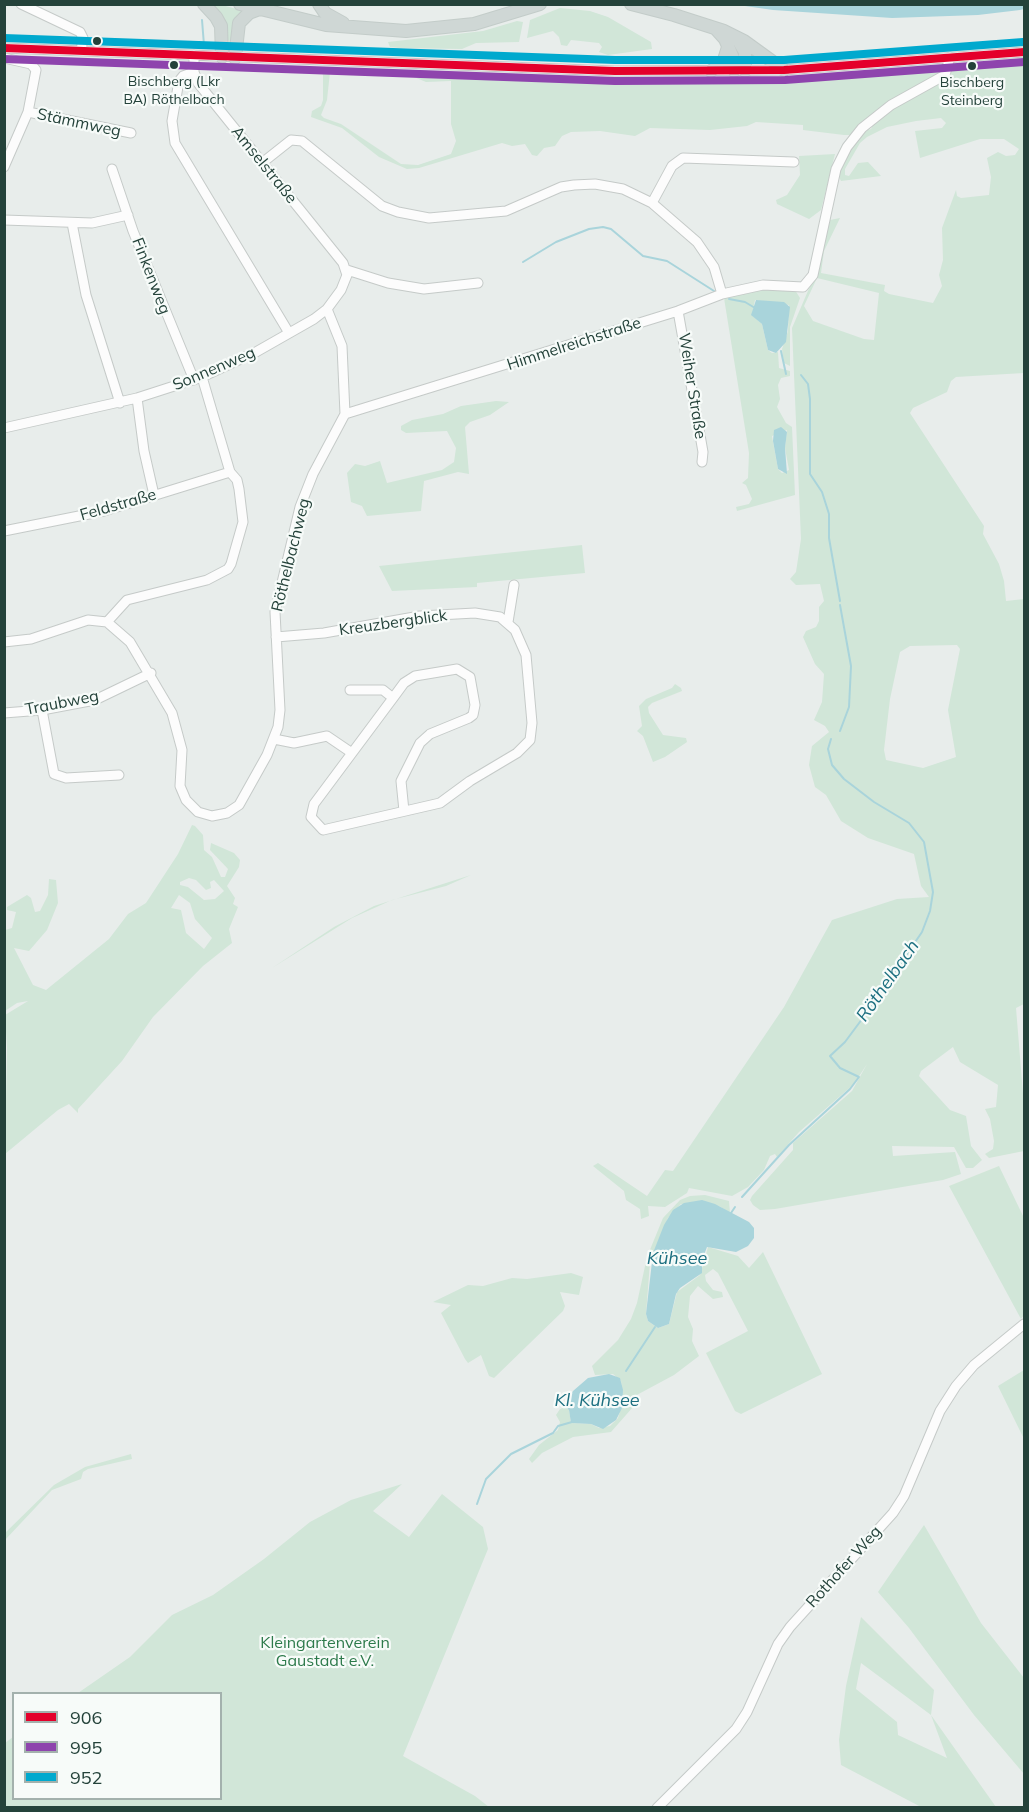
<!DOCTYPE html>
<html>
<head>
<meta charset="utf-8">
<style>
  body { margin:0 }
  #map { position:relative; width:1029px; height:1812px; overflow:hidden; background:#e8edeb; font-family:Mulish,sans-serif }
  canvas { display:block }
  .frame { position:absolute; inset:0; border:6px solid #24423a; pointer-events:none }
  .legend { position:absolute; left:12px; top:1692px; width:210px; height:108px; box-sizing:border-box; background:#f7fbf9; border:2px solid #a3b1ad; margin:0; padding:8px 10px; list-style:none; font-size:18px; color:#24423a }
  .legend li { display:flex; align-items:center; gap:12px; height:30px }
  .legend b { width:30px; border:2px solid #a3b1ad }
</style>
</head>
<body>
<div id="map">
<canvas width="1029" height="1812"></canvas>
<div class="frame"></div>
<ul class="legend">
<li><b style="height:8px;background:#e4002b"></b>906</li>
<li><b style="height:8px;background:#8e44ad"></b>995</li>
<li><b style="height:8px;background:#00a9ce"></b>952</li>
</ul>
</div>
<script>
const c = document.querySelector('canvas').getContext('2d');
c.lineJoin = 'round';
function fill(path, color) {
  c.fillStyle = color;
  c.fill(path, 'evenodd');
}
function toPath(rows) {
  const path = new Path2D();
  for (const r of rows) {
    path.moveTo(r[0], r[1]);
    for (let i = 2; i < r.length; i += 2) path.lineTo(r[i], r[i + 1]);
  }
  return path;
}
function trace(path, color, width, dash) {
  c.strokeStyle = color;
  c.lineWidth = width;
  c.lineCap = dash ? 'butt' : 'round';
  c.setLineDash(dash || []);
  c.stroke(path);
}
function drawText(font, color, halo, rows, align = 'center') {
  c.font = font + ' Mulish,sans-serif';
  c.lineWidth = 4.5;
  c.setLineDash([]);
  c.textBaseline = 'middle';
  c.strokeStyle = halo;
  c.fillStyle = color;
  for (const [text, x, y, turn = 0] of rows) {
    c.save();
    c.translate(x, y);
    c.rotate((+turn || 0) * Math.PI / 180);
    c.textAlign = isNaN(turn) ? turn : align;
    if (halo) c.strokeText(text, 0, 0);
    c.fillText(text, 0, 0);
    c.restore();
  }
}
fill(toPath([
  [211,5,222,5,244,11,234,26,229,46,226,27],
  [560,8,590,11,608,17,651,42,652,49,608,55,599,52,602,47,599,43,571,40,567,46,561,45,559,37,553,31,527,38,530,20],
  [517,21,523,22,519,42,476,43,462,49,399,48,390,47,388,42,483,31],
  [1024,58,1024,373,956,377,951,381,947,392,913,408,910,413,984,526,983,534,999,564,1004,581,1006,601,1024,599,1024,1004,1016,1008,1024,1106,1024,1151,989,1158,985,1154,993,1149,994,1141,990,1119,985,1109,996,1107,998,1085,960,1062,953,1047,921,1071,919,1076,950,1110,966,1116,971,1146,982,1160,973,1168,966,1168,954,1147,892,1146,893,1156,955,1152,961,1174,943,1180,775,1209,760,1210,753,1205,750,1200,752,1196,793,1150,793,1143,852,1091,867,1064,854,1084,799,1132,777,1157,775,1154,770,1156,764,1170,748,1187,732,1196,689,1188,687,1193,665,1207,648,1206,649,1216,641,1219,640,1209,626,1200,624,1191,593,1166,598,1163,647,1196,665,1170,673,1171,784,1007,832,920,897,899,929,897,921,886,914,854,868,838,841,821,826,795,815,787,809,765,812,746,829,732,825,726,814,720,822,702,824,674,815,664,803,637,806,631,816,627,819,621,819,607,824,601,820,584,796,585,790,579,796,572,801,539,792,328,814,277,830,220,840,218,824,251,821,273,885,285,884,291,889,294,933,303,942,286,939,275,943,260,942,228,956,190,957,196,961,198,989,195,991,177,987,158,998,152,1006,156,1015,155,1019,149,1004,139,980,139,920,158,915,131,942,128,946,123,941,118,916,121,887,127,867,137,860,143,845,169,845,175,849,176,858,163,868,162,881,176,841,181,838,175,848,151,864,131,871,129,873,125,852,135,844,135,803,130,803,125,756,122,747,126,710,130,650,128,635,136,600,131,571,132,562,136,555,146,544,148,537,156,532,155,525,144,512,146,502,143,419,168,407,169,379,157,342,128,311,117,312,111,321,106,323,100,323,75,321,71,306,69,310,67,512,77,639,79,804,77,934,68,939,70,945,78,958,66],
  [330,72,414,77,426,82,451,81,451,124,456,141,451,154,418,165,401,164,341,124,324,118,321,115,327,100],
  [817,278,879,293,874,340,864,339,813,321,804,306],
  [957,645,960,649,948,710,956,757,923,768,886,760,884,750,890,699,900,652,910,646],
  [835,154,821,210,809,219,777,204,776,200,787,195,800,175,799,156],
  [757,288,795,290,800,298,790,327,790,366,784,363,782,349,788,331,789,305,755,300,752,315,762,324,768,350,772,353,778,352,779,368,790,371,790,376,781,378,778,385,780,399,777,407,786,423,792,427,795,495,737,511,736,507,749,504,752,499,746,485,742,483,748,478,749,453,724,298],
  [787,430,785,448,789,470,782,473,778,469,772,436],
  [496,401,509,402,490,415,470,422,465,427,469,474,458,472,424,481,421,511,367,516,362,506,351,502,347,473,355,464,365,466,380,461,387,483,442,470,454,462,456,448,447,431,406,433,401,430,401,426,412,420,443,414,461,406],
  [582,545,585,573,477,583,477,587,392,591,379,566],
  [675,684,681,688,682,691,652,703,648,707,649,713,663,735,686,738,687,742,665,757,653,762,643,736,637,731,642,726,639,706,646,699,672,688],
  [192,825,195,826,203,835,204,850,212,857,221,877,225,877,228,869,210,850,211,843,234,853,240,860,239,867,227,886,235,898,233,904,238,907,229,929,232,943,203,966,153,1017,122,1061,78,1109,78,1113,69,1104,58,1110,5,1154,7,1048,5,1015,28,1001,17,1003,5,1011,5,930,12,928,16,912,7,910,7,907,27,895,31,898,35,912,40,911,48,895,49,879,56,880,58,903,47,930,29,951,14,948,33,985,46,990,109,939,128,914,146,903,178,854],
  [189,878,196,880,206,890,211,888,210,882,214,880,224,891,215,899,204,900,188,887,180,885,180,882],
  [179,895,190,903,195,919,212,938,204,949,186,933,181,910,171,908],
  [471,875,446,886,392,900,352,918,272,968,334,927,374,906],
  [999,1166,1024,1218,1024,1315,1021,1319,949,1186],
  [705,1195,729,1201,730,1213,719,1206,681,1204,668,1218,650,1262,646,1314,648,1321,658,1328,669,1324,677,1292,700,1275,708,1247,738,1256,749,1268,763,1252,822,1374,741,1414,735,1411,706,1353,748,1331,718,1273,713,1269,705,1275,706,1281,713,1290,722,1292,723,1297,713,1299,698,1286,690,1296,688,1317,693,1329,692,1341,699,1356,674,1375,633,1397,633,1407,611,1432,573,1437,542,1453,532,1463,529,1459,539,1445,558,1430,560,1422,556,1415,560,1409,565,1407,569,1409,571,1423,591,1424,599,1428,610,1426,618,1418,623,1401,621,1381,613,1374,595,1375,592,1366,618,1340,631,1319,637,1303,647,1257,663,1218,680,1200,690,1196],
  [571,1273,583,1277,579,1295,560,1292,565,1306,563,1311,494,1378,489,1376,481,1355,468,1363,465,1359,441,1313,451,1305,433,1302,468,1285,483,1286,512,1278,527,1279],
  [1024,1370,1024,1439,998,1386],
  [131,1454,132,1459,88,1469,83,1472,81,1479,52,1490,5,1540,5,1533,54,1485,85,1467],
  [402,1484,373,1511,409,1537,442,1494,483,1527,488,1549,403,1756,475,1796,489,1807,5,1807,5,1743,13,1737,14,1798,220,1798,220,1694,78,1693,130,1657,172,1615,213,1595,264,1559,310,1522,351,1500],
  [924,1525,981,1623,1024,1678,1024,1774,974,1715,909,1628,878,1592],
  [861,1617,934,1690,931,1715,996,1807,921,1807,841,1765,839,1740,846,1686],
  [861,1663,931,1715,947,1758,898,1735,897,1722,856,1689]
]), '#d1e6d8');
fill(toPath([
  [1024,4,1024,9,1020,10,978,15,892,18,773,10,738,5],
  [756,300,784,302,790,307,786,342,776,353,768,350,762,324,751,315],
  [781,427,787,432,785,448,787,474,778,469,773,441,774,430],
  [702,1200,715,1204,749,1222,754,1228,754,1238,748,1246,736,1252,707,1247,702,1260,702,1273,680,1288,676,1294,669,1324,658,1328,648,1321,646,1314,653,1253,664,1225,673,1210,684,1203],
  [609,1374,620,1378,623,1390,622,1408,616,1420,603,1429,591,1424,571,1423,569,1410,565,1406,573,1391,588,1378]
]), '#a9d4db');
trace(toPath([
  [202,20,204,45],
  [523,262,556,242,589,229,603,227,611,229,643,256,667,261,714,291],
  [729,299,745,302,755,308],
  [781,351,786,374],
  [801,375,808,384,810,399,810,474,822,492,829,514,829,538,840,601],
  [840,605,851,666,849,707,840,731],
  [742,1197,789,1145,850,1089,859,1077,840,1068,830,1056,845,1042,868,1011,922,932,930,911,933,892,924,842,909,823,874,802,844,779,832,765,828,749,831,739],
  [731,1213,735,1207],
  [626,1371,655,1327],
  [477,1504,486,1479,511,1454,553,1433,558,1426,572,1422]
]), '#a9d4db', 2);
const minor = toPath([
  [21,4,80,32,83,38,81,51],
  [4,48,615,71,784,70,1024,52],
  [4,58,31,64,36,70,28,112,4,167],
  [194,72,183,76,179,81,172,121,175,143,289,333],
  [28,112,131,133],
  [262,163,291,140,302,141,382,206,398,212,429,218,506,211,561,187,574,185,595,184,623,189,652,203,697,242,714,267,722,294],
  [112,169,133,231,194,380],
  [652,203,672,166,683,158,794,162],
  [4,220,92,223,128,215],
  [72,223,86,295,120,403],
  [347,270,388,283,424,289,478,283],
  [678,311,703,452,702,462],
  [137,398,144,451,154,495],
  [345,414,678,311,722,294,763,285,803,287,813,275,836,169,847,147,862,128,891,105,945,75,950,57],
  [4,428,137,398,202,377,256,352,314,319,327,309,341,290,347,275,343,263,198,83,194,72,194,55],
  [4,531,104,511,230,472],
  [107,622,127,600,207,580,228,569,231,564,243,522,239,489,237,480,230,472,202,377],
  [508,622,514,585],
  [276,637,324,633,420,616,475,613,500,617,515,630,526,655,532,723,530,740,517,753,470,781,440,803,323,830,311,817,314,804,393,698,383,690,350,690],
  [4,642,31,639,88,620,107,622,130,642,172,713,182,750,180,786,186,800,198,812,212,816,227,813,239,805,267,755,278,727,280,710,275,612,300,507,313,474,345,414,342,346,327,309],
  [393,698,404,683,415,676,457,669,470,677,475,705,473,715,469,718,430,734,420,743,401,781,404,811],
  [42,710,54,774,66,778,119,775],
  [4,713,42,710,95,700,151,673],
  [274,739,294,743,327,736,352,753],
  [657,1808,736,1729,747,1712,778,1644,790,1627,893,1513,904,1496,940,1411,956,1386,974,1365,1024,1324]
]);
const major = toPath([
  [204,4,216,17,221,26,222,57],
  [240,4,326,25,406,31,474,24,540,4],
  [319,4,325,13,343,23],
  [631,4,674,15,724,31,744,41,784,70],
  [716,29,725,39,733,58,734,71],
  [737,38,745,52,745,71],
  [235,58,239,23,249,13,257,10],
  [711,71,723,63,728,47]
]);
trace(minor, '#c5cac8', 11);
trace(major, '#c3ccc9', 14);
trace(minor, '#fcfcfc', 9);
trace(major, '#cfd7d5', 12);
trace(toPath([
  [4,48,615,71,784,70,1024,52]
]), '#e4002b', 8);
trace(toPath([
  [4,59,615,81,785,80,1024,62]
]), '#8e44ad', 8);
trace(toPath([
  [4,38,615,60,784,60,1023,42]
]), '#00a9ce', 8);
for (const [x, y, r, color] of [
  [97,41,5,"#24423a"],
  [174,65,5,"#24423a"],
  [972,66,5,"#24423a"]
]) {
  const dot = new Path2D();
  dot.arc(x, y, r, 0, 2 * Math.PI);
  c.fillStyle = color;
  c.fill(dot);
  trace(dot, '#f7fbf9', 2);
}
drawText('14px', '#24423a', '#f7fbf9', [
  ["Bischberg (Lkr",174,82],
  ["BA) Röthelbach",174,100],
  ["Bischberg",972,83],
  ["Steinberg",972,101]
]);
drawText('16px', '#24423a', '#f7fbf9', [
  ["Stämmweg",79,123,12],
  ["Amselstraße",264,165,51],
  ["Finkenweg",151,276,69],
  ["Himmelreichstraße",574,344,-18],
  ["Sonnenweg",214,369,-23],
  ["Weiher Straße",692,386,81],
  ["Feldstraße",118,505,-16],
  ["Röthelbachweg",291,555,-76],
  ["Kreuzbergblick",393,623,-8],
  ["Traubweg",62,703,-11],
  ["Rothofer Weg",844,1567,-48]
]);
drawText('16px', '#2d7a4b', '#f7fbf9', [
  ["Kleingartenverein",325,1643],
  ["Gaustadt e.V.",325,1661]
]);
drawText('italic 18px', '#1c6f80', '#f7fbf9', [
  ["Röthelbach",888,981,-55],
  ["Kühsee",677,1259],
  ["Kl. Kühsee",597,1401]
]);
</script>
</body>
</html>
